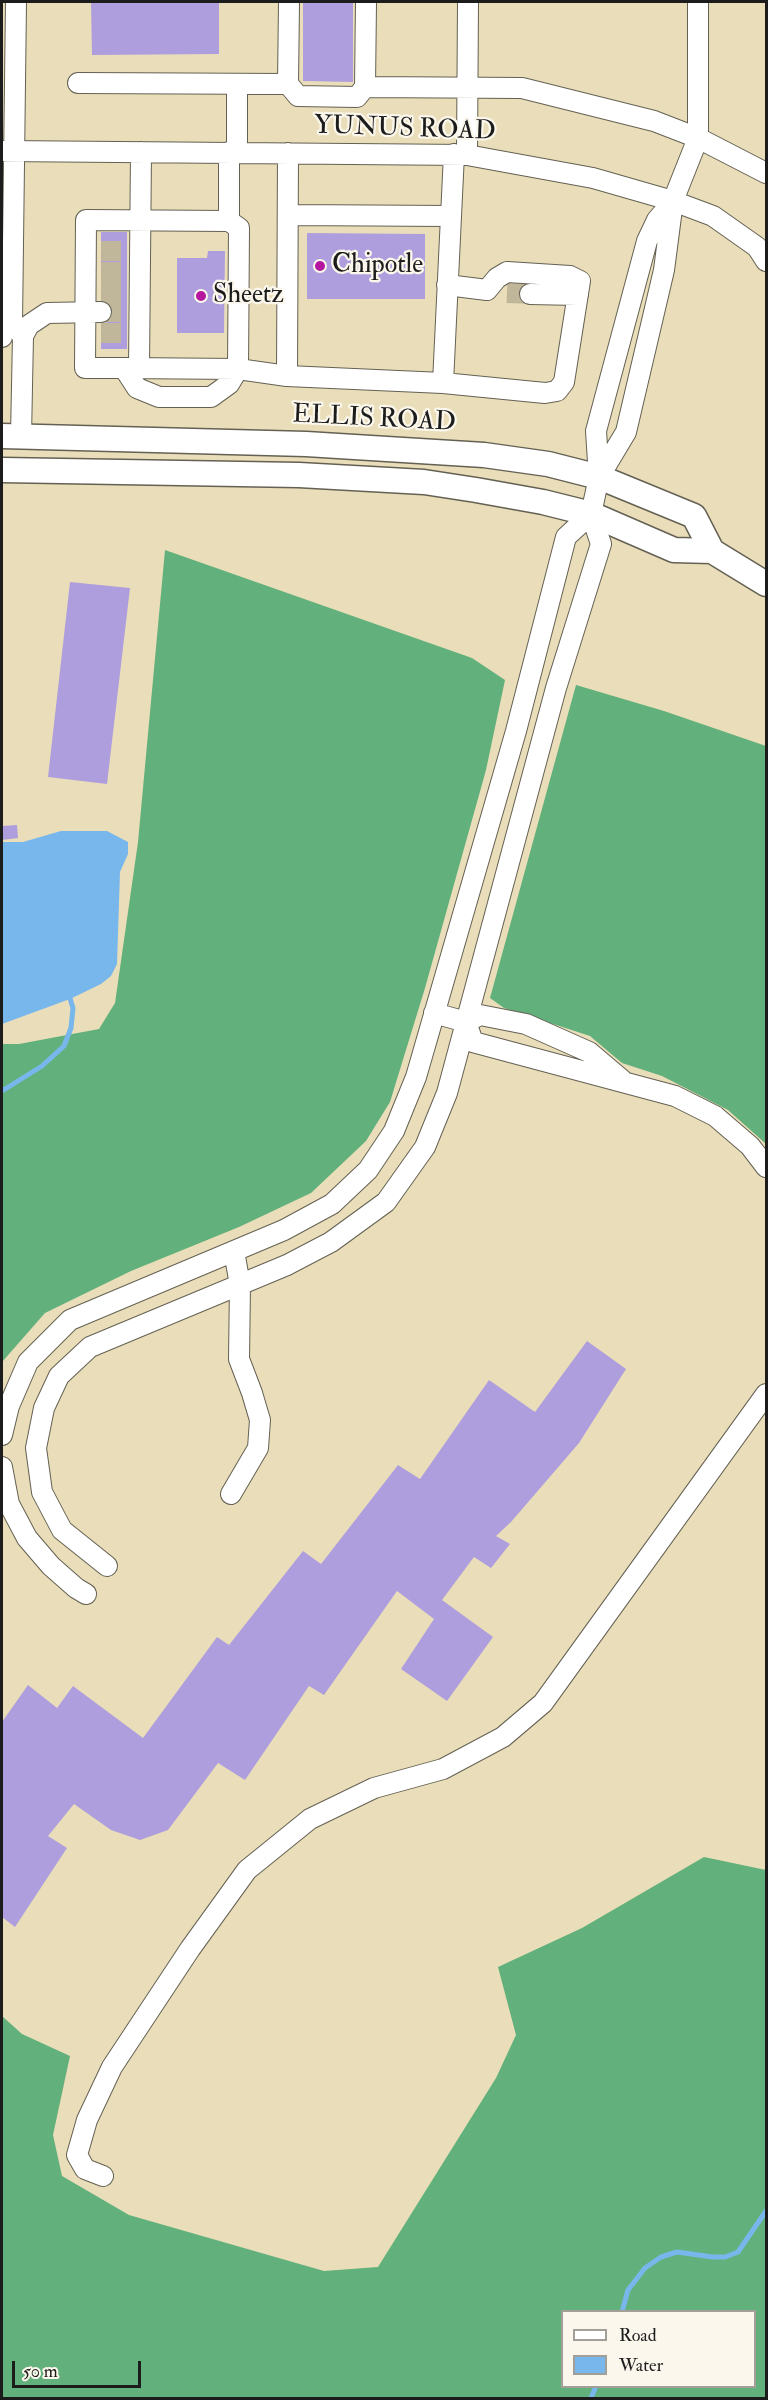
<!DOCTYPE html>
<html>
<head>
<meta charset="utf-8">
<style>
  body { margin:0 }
  #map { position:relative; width:768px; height:2400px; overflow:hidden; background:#e9deb9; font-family:"IM FELL Double Pica",serif }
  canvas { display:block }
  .frame { position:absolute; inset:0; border:3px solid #1c1c1c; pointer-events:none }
  .legend { position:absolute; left:561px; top:2310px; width:195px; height:78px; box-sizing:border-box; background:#fbf7ec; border:2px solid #a29f99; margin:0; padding:8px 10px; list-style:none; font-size:18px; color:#1c1c1c }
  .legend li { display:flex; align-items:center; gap:12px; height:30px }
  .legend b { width:30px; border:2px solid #a29f99 }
  .scale { position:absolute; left:12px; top:2361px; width:129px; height:27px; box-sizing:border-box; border:3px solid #1c1c1c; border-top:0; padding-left:8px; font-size:18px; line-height:21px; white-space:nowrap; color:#1c1c1c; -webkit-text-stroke:4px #fbf7ec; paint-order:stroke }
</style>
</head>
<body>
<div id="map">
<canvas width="768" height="2400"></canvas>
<div class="frame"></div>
<ul class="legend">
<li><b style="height:8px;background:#fff"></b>Road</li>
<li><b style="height:16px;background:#78b7ec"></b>Water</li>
</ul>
<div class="scale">50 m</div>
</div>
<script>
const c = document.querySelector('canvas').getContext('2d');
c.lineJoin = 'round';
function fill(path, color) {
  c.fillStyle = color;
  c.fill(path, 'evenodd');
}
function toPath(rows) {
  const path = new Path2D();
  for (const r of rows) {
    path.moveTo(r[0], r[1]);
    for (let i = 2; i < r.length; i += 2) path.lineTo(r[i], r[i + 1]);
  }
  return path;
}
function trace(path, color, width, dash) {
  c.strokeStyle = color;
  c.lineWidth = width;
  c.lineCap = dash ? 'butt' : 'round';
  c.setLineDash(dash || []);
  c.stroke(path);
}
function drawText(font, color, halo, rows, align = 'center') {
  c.font = font + ' "IM FELL Double Pica",serif';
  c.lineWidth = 4.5;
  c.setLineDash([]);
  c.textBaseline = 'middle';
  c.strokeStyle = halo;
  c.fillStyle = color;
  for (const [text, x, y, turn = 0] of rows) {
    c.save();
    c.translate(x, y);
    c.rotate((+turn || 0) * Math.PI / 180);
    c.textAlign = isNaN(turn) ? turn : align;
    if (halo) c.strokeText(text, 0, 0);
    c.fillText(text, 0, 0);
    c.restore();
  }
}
fill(toPath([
  [165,550,472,658,505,680,486,770,425,988,390,1102,366,1141,311,1193,239,1227,131,1271,45,1313,2,1362,2,1044,19,1044,99,1029,115,1003,138,842],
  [576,685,664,711,766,746,766,1144,728,1110,662,1076,622,1063,590,1036,504,1008,490,998],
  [704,1857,766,1870,766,2398,2,2398,2,2016,22,2034,70,2056,53,2135,62,2176,129,2215,324,2271,378,2267,496,2078,516,2035,498,1967,582,1928],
  [562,2312,754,2312,754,2386,562,2386]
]), '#62b07b');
fill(toPath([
  [61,831,107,831,128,842,128,854,120,872,117,964,111,976,101,984,70,999,2,1024,2,842,23,842]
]), '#78b7ec');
trace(toPath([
  [2,1091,42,1066,64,1046,71,1028,73,1008,69,995],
  [622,2312,628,2290,645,2268,661,2257,677,2252,713,2257,725,2257,738,2252,766,2211],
  [591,2398,596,2386]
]), '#78b7ec', 5);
fill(toPath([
  [91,2,219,2,219,54,92,55],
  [303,2,353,2,353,82,303,81],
  [101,232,127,232,127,349,101,349,101,324,108,322,113,312,111,305,101,300],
  [307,233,425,234,425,299,307,299],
  [208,251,225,251,224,333,177,333,177,258,207,258],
  [70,582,130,588,107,784,48,777],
  [17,825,18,838,2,840,2,826],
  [587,1341,626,1369,579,1443,511,1522,496,1536,510,1544,491,1568,474,1557,442,1600,493,1637,447,1701,401,1669,434,1619,397,1591,324,1695,309,1686,245,1780,218,1763,168,1830,140,1840,111,1830,74,1804,48,1836,67,1848,15,1927,2,1917,2,1722,28,1685,57,1708,73,1686,143,1738,217,1637,229,1645,303,1551,321,1564,398,1465,420,1479,489,1380,535,1412]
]), '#af9edd');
trace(toPath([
  [101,251,127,251],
  [101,272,127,272],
  [101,292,127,292],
  [507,293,530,294],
  [101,312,127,312],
  [101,333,127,333]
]), '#c0b79a', 20, [20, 10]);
const minor = toPath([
  [78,83,288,84,298,96,357,97,365,87,522,88,654,121,698,138,766,173],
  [288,84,289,2],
  [365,87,366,2],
  [2,151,467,155,593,178,673,201,713,216,757,247,766,261],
  [237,153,237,84],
  [467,155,468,2],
  [288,215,451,216],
  [229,221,229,152],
  [530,294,578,295],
  [12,324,23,336,21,437],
  [23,336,29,325,47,313,101,312],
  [2,337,2,334,12,324,16,2],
  [124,368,137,388,159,397,211,397,229,384,238,369,239,228,229,221,86,220,85,368,124,368,238,369,287,376,443,383,545,393,557,391,564,382,580,281,570,276,507,272,497,278,487,290,447,285],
  [139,368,141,152],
  [287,376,288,153],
  [443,383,454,154],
  [599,477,626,432,664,270,673,201,698,138,698,2],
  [434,1013,466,1022,480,1015,526,1024,589,1052,622,1080],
  [466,1022,473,1042,675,1096,715,1116,750,1146,766,1167],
  [2,1435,9,1406,28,1362,70,1320,284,1230,332,1204,368,1170,394,1131,416,1077,516,731,566,537,591,514],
  [2,1467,9,1504,27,1538,51,1566,76,1588,86,1594],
  [231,1494,258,1448,260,1420,252,1393,239,1359,240,1285,234,1251],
  [107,1566,62,1530,42,1492,36,1448,44,1408,59,1376,90,1347,287,1265,331,1242,386,1202,425,1147,447,1093,556,688,601,544,591,514,599,477,596,431,647,241,657,220,673,201],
  [103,2176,85,2169,77,2155,87,2120,112,2067,190,1949,247,1870,310,1819,374,1788,443,1769,503,1737,543,1703,766,1394]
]);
const major = toPath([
  [2,436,306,444,484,455,548,464,599,477,694,516,712,551],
  [2,470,299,475,424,482,476,490,543,502,591,514,674,550,712,551,766,584]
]);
trace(minor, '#646053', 22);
trace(major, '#646053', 27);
trace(minor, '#fff', 20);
trace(major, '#fff', 24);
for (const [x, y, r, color] of [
  [320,266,6,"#b5179e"],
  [201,296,6,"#b5179e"]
]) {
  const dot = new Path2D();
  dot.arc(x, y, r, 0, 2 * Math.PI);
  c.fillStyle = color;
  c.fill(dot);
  trace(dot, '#fbf7ec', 2);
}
drawText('26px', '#1c1c1c', '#fbf7ec', [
  ["YUNUS ROAD",405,130,2],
  ["ELLIS ROAD",374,420,3]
]);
drawText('26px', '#1c1c1c', '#fbf7ec', [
  ["Chipotle",332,266],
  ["Sheetz",213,296]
], 'left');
</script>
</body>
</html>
